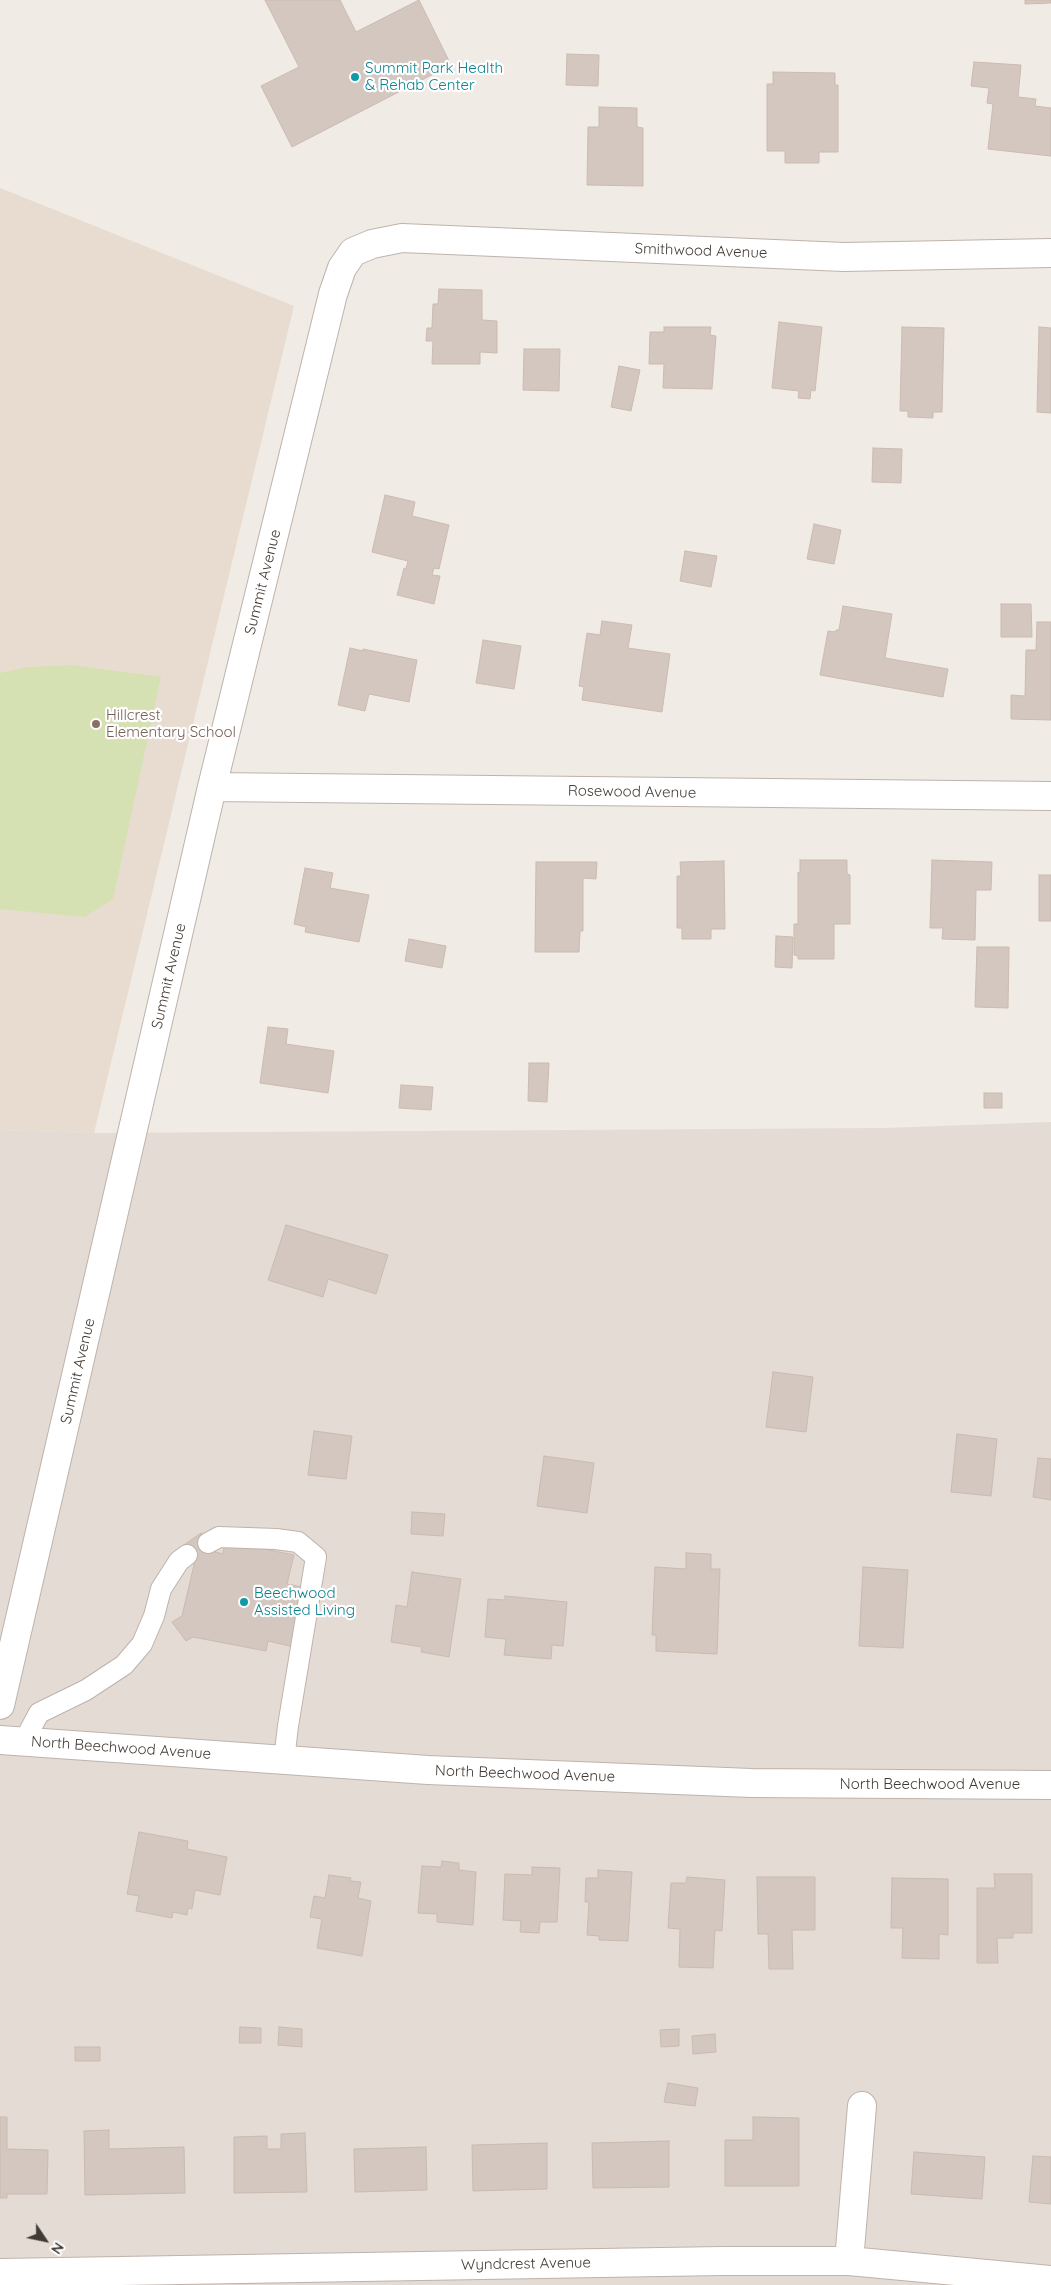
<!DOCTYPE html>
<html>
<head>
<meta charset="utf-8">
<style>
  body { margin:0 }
  #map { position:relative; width:1051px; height:2285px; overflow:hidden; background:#f0ebe5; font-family:Quicksand,sans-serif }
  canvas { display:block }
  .north { position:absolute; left:20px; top:2215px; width:50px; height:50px; -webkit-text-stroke:4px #fff; paint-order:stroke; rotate:124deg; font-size:14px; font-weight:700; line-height:20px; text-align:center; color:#423a35 }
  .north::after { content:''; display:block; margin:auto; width:18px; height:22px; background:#423a35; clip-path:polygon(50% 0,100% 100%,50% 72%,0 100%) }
</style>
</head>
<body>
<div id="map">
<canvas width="1051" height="2285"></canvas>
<div class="north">N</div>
</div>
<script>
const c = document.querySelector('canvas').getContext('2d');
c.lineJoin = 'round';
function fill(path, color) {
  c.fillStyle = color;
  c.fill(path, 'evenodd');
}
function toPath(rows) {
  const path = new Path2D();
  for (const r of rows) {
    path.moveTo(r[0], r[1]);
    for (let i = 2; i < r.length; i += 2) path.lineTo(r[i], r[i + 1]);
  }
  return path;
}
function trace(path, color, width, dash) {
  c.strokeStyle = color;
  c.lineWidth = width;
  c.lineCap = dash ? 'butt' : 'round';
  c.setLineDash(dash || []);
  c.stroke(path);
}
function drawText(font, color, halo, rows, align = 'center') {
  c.font = font + ' Quicksand,sans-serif';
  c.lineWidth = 4.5;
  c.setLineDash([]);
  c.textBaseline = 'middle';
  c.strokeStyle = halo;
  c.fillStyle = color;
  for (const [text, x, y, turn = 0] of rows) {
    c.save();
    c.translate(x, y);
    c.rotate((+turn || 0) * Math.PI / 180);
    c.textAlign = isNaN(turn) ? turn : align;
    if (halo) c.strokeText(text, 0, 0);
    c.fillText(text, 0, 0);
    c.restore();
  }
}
fill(toPath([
  [1051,1122,1051,2285,0,2285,0,1130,94,1133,885,1128]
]), '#e4dbd4');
fill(toPath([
  [0,188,294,306,94,1133,0,1130]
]), '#e8dcd0');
fill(toPath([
  [72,665,161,677,113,899,85,917,0,909,0,673,28,667]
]), '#d5e1b2');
const building = toPath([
  [265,0,340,0,356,32,419,0,451,65,292,147,261,86,299,67,265,0],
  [1025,0,1051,0,1051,3,1025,4,1025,0],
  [567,54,599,55,598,86,566,85,567,54],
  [974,62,1021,65,1018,97,1036,99,1035,106,1051,108,1051,156,988,149,993,104,987,103,989,88,971,86,974,62],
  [773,72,835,73,835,85,838,85,838,152,819,152,819,163,785,163,785,151,767,151,767,84,773,84,773,72],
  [599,107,637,108,637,127,643,128,643,186,587,185,588,127,599,127,599,107],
  [439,289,482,290,482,320,497,321,497,353,480,352,480,364,432,364,433,341,426,341,427,328,432,328,433,304,438,304,439,289],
  [779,322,822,327,815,391,811,390,810,399,798,398,799,391,772,388,779,322],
  [664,327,711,327,710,335,716,336,712,389,663,388,664,364,649,364,650,332,664,332,664,327],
  [902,327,944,328,942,412,933,412,933,418,908,417,908,411,900,411,902,327],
  [1039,327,1051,328,1051,413,1037,412,1039,327],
  [524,349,560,349,559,391,523,390,524,349],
  [619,366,640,370,631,411,611,407,619,366],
  [873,448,902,449,901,483,872,482,873,448],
  [385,495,415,502,412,516,449,525,439,569,434,568,432,575,440,576,434,604,397,595,404,568,406,569,408,561,372,552,385,495],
  [814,524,841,530,834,564,807,559,814,524],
  [685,551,717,556,711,587,680,581,685,551],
  [1001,604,1031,604,1032,637,1001,637,1001,604],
  [843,606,892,614,885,658,948,669,943,697,820,675,828,631,836,632,836,630,839,630,843,606],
  [602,621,632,625,628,648,670,654,662,712,582,700,584,687,579,686,587,633,600,635,602,621],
  [1037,622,1051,622,1051,720,1011,719,1011,695,1025,696,1026,650,1036,650,1037,622],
  [483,640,521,646,514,689,476,683,483,640],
  [350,648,363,651,363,649,417,660,409,702,369,694,365,711,338,705,350,648],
  [800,860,847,860,847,874,850,875,850,924,834,924,834,959,798,959,798,956,794,955,794,924,798,924,798,872,800,873,800,860],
  [932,860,992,862,991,890,976,890,975,940,942,939,943,928,930,928,932,860],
  [724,861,725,929,711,929,711,939,682,939,682,928,677,928,677,876,681,876,680,862,724,861],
  [536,862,597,862,596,879,583,878,583,931,580,931,579,952,535,952,536,862],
  [305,868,333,873,330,888,369,895,359,942,305,932,306,927,294,924,305,868],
  [1039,875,1051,875,1051,921,1039,921,1039,875],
  [776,936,793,937,792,968,775,967,776,936],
  [409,939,446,946,442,968,405,961,409,939],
  [977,947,1009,947,1008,1008,975,1007,977,947],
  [268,1027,288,1029,286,1044,334,1051,328,1093,260,1083,268,1027],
  [529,1063,549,1063,547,1102,528,1101,529,1063],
  [401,1085,433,1087,431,1110,399,1108,401,1085],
  [984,1093,1002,1093,1002,1108,984,1108,984,1093],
  [286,1225,388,1255,376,1294,328,1279,323,1297,268,1280,286,1225],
  [773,1372,813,1377,806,1432,766,1427,773,1372],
  [314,1431,352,1436,346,1479,308,1475,314,1431],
  [957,1434,997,1439,991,1496,951,1492,957,1434],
  [544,1456,594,1463,587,1513,537,1506,544,1456],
  [1038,1458,1051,1459,1051,1500,1033,1497,1038,1458],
  [412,1512,445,1514,443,1536,411,1534,412,1512],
  [201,1533,215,1552,223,1554,225,1541,294,1555,287,1584,306,1588,294,1647,268,1641,266,1651,193,1637,186,1641,172,1622,182,1616,194,1565,181,1547,201,1533],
  [686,1553,711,1554,711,1569,720,1569,717,1654,656,1651,656,1635,652,1635,655,1567,686,1569,686,1553],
  [863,1567,908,1570,903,1648,859,1646,863,1567],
  [412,1572,461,1579,449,1657,421,1652,422,1647,391,1642,396,1605,407,1607,412,1572],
  [505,1596,567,1602,563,1646,552,1645,551,1659,504,1655,506,1639,485,1637,488,1599,505,1600,505,1596],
  [139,1832,188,1841,187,1849,227,1857,220,1895,195,1890,192,1909,188,1908,187,1915,173,1912,172,1918,136,1911,139,1896,127,1894,139,1832],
  [442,1861,459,1863,459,1870,476,1872,473,1925,437,1922,437,1914,418,1913,422,1866,441,1867,442,1861],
  [532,1867,560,1868,557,1922,540,1922,539,1933,520,1932,521,1921,503,1920,505,1874,532,1875,532,1867],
  [598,1870,632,1872,628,1941,599,1940,599,1936,587,1935,589,1902,585,1902,586,1878,598,1878,598,1870],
  [994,1874,1032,1874,1032,1933,1013,1933,1013,1938,997,1938,998,1963,977,1963,977,1888,995,1888,994,1874],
  [329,1875,351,1878,350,1881,361,1882,358,1898,371,1901,362,1956,317,1948,322,1919,310,1917,314,1896,325,1898,329,1875],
  [687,1877,725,1880,722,1931,715,1930,713,1968,679,1967,680,1929,668,1928,671,1883,686,1883,687,1877],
  [757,1877,815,1877,815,1930,792,1930,793,1969,769,1969,768,1934,758,1934,757,1877],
  [892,1878,948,1879,948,1935,939,1934,939,1959,902,1958,903,1928,891,1928,892,1878],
  [240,2027,261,2028,261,2043,239,2043,240,2027],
  [279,2027,302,2029,302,2047,278,2045,279,2027],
  [679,2029,679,2046,661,2047,660,2030,679,2029],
  [715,2034,716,2052,693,2054,692,2036,715,2034],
  [75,2047,100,2047,100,2061,75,2061,75,2047],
  [668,2083,698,2088,695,2106,664,2102,668,2083],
  [0,2117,7,2117,7,2149,48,2150,47,2194,7,2194,7,2198,0,2198,0,2117],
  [753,2117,799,2118,799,2186,725,2186,725,2140,753,2140,753,2117],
  [109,2130,109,2149,184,2147,185,2193,85,2195,84,2131,109,2130],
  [305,2133,307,2192,234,2193,234,2137,267,2136,267,2149,281,2149,281,2134,305,2133],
  [669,2141,669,2187,593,2188,592,2143,669,2141],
  [547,2143,547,2189,473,2191,472,2145,547,2143],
  [426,2147,427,2190,355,2192,354,2149,426,2147],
  [914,2152,985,2157,982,2199,911,2194,914,2152],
  [1033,2156,1051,2157,1051,2204,1029,2202,1033,2156]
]);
fill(building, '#d4c7bf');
trace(building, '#cbbbb0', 1);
const lane = toPath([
  [208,1543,219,1537,276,1539,298,1542,316,1557,288,1726,284,1760],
  [24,1741,39,1713,86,1690,124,1665,142,1644,154,1616,161,1589,179,1561,187,1555]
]);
const street = toPath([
  [212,787,1051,796],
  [0,1705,212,787,333,294,342,268,353,252,372,244,402,238,844,257,1051,253],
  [0,1740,428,1770,751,1783,1051,1785],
  [849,2261,862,2106],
  [0,2273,722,2261,849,2261,1051,2280]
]);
trace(lane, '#beb3ac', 22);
trace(street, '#beb3ac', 30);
trace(lane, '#fff', 20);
trace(street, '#fff', 28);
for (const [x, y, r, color] of [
  [355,77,5,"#0f9aa8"],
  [96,724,5,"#8d6e63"],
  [244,1602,5,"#0f9aa8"]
]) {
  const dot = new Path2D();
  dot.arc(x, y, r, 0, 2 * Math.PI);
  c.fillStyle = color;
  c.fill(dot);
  trace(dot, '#fff', 2);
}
drawText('15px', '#0d838f', '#fff', [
  ["Summit Park Health",365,68],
  ["& Rehab Center",365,85],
  ["Beechwood",254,1593],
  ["Assisted Living",254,1610]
], 'left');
drawText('15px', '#423a35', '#fff', [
  ["Smithwood Avenue",701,251,2],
  ["Summit Avenue",263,582,-76],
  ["Rosewood Avenue",632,792,1],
  ["Summit Avenue",169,976,-77],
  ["Summit Avenue",78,1371,-77],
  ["North Beechwood Avenue",121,1748,4],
  ["North Beechwood Avenue",525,1774,2],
  ["North Beechwood Avenue",930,1784],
  ["Wyndcrest Avenue",526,2264,-1]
]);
drawText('15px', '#785e54', '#fff', [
  ["Hillcrest",106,715],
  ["Elementary School",106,732]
], 'left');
</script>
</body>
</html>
